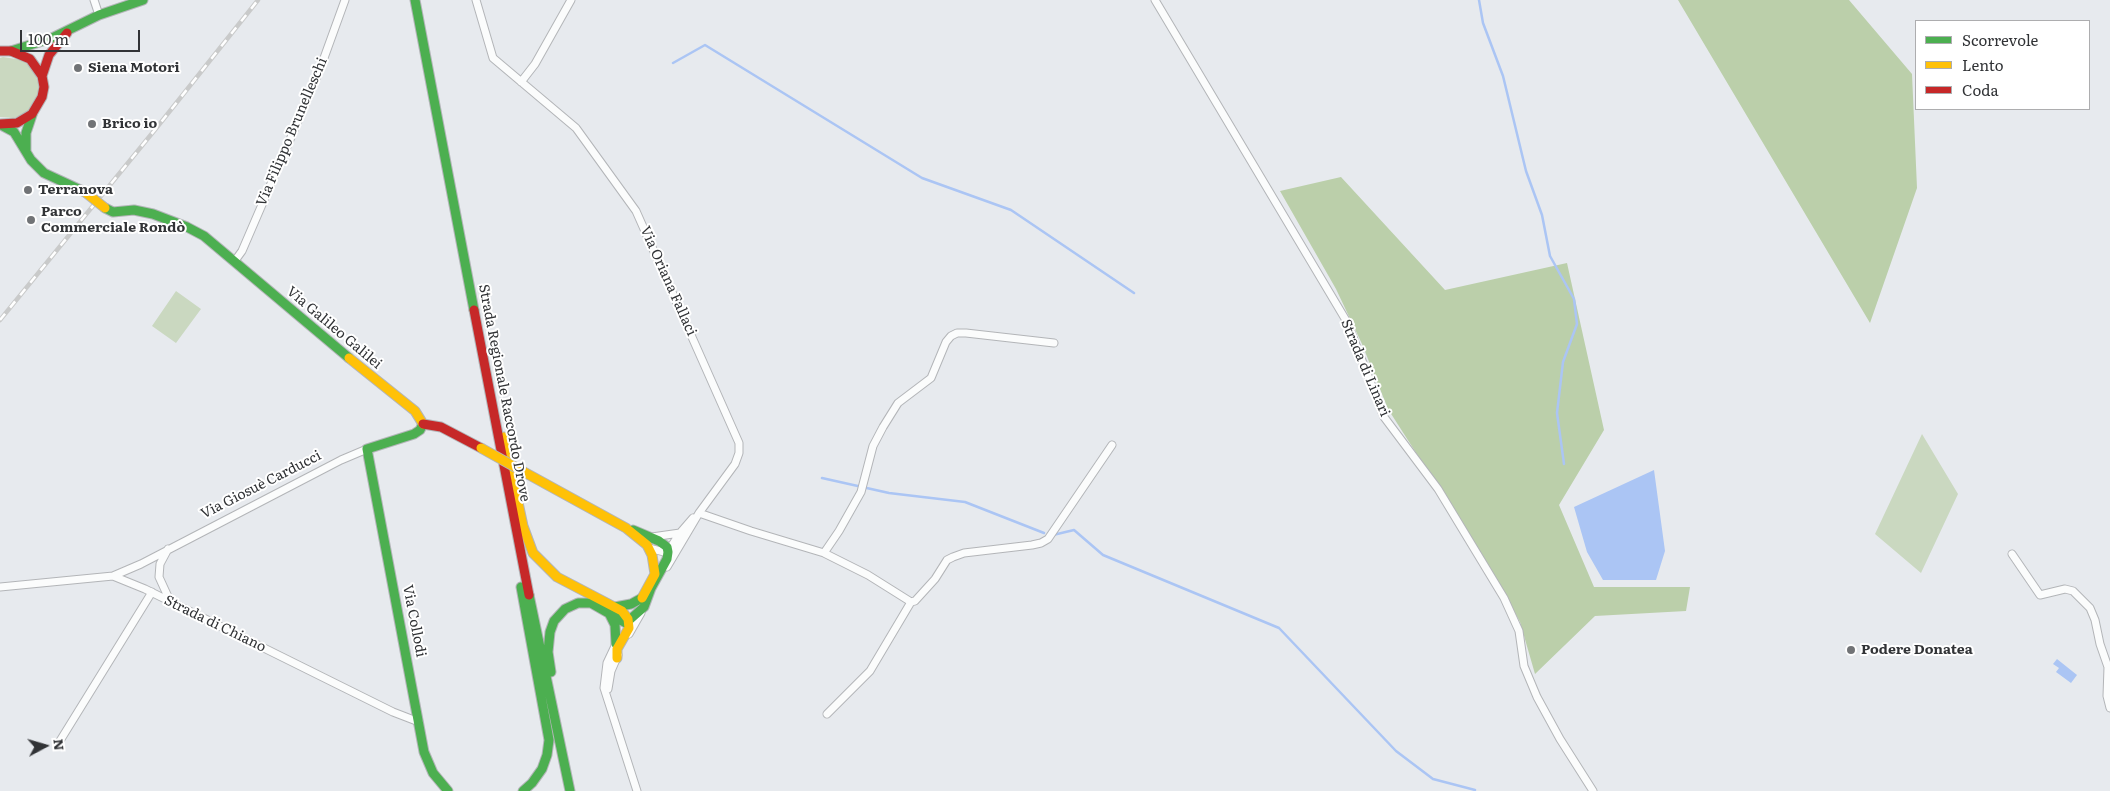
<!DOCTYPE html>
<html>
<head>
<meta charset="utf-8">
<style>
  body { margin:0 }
  #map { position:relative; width:2110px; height:791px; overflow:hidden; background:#e7eaee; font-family:Literata,serif }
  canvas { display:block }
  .legend { position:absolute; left:1915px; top:20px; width:175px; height:90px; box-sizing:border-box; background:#fff; border:1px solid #adadaf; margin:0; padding:6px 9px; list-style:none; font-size:15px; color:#313336 }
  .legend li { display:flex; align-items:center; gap:10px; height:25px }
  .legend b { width:25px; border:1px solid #adadaf }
  .north { position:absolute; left:20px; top:721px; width:50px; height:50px; -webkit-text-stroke:4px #fff; paint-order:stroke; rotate:84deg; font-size:14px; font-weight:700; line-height:20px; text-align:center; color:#313336 }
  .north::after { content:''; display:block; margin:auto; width:18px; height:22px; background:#313336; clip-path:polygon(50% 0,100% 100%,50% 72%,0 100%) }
  .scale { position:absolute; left:20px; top:30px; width:120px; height:22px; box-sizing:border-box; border:2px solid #313336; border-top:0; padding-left:6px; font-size:15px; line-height:18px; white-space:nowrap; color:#313336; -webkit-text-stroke:4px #fff; paint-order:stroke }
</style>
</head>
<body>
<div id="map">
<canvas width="2110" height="791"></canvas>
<ul class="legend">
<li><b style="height:6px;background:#4caf50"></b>Scorrevole</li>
<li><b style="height:6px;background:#ffc107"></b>Lento</li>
<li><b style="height:6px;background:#c62828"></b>Coda</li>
</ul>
<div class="north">N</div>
<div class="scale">100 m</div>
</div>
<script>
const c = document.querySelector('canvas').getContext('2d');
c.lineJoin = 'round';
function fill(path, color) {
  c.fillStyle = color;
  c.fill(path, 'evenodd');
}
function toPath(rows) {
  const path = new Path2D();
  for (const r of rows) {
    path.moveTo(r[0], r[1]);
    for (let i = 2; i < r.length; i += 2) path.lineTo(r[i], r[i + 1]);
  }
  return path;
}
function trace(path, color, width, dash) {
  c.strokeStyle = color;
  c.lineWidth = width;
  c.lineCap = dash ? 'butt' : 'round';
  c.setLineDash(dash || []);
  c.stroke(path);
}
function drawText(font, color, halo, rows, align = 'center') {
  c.font = font + ' Literata,serif';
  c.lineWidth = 4;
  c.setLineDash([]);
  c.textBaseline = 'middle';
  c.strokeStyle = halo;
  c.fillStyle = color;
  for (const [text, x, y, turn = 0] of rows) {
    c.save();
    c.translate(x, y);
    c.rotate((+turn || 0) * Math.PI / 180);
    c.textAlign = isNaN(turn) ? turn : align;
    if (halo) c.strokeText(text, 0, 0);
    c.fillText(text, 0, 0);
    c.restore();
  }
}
fill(toPath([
  [3,57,22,60,31,67,36,76,39,86,37,97,32,107,24,114,14,118,0,117,0,58],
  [176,291,201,309,176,343,152,326],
  [1922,434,1958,494,1921,573,1875,534]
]), '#cad8c0');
fill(toPath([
  [1678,0,1849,0,1912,74,1917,188,1870,323],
  [1341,177,1445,290,1567,263,1604,430,1559,505,1594,587,1690,587,1686,611,1595,616,1535,674,1520,622,1498,581,1388,409,1362,344,1336,289,1280,191]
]), '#bbcfaa');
fill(toPath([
  [1654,470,1665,551,1656,580,1603,580,1587,552,1574,507],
  [2057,659,2077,675,2071,683,2056,672,2059,668,2053,664]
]), '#abc5f4');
trace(toPath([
  [1479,0,1483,23,1503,76,1526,171,1542,215,1550,256,1574,299,1577,324,1563,362,1557,413,1564,464],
  [673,63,705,45,922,178,1011,210,1134,293],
  [822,478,889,493,965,502,1044,533],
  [1053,535,1074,530,1103,555,1279,628,1396,751,1433,779,1475,790]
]), '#abc5f4', 2.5);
const street = toPath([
  [94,0,99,15],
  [476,0,493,58,576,128,636,211,739,443,739,453,735,464,699,513,667,567],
  [1155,0,1347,322,1384,417,1438,489,1504,598,1519,631,1524,666,1537,697,1560,739,1593,791],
  [521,82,535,64,571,0],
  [234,262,242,251,289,142,320,69,345,0],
  [699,513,751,531,824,553,839,531,861,492,873,446,883,427,898,403,931,378,946,342,951,336,957,333,966,333,1054,343],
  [652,537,680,533],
  [649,548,664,552,669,551],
  [168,549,160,564,159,577,170,601],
  [667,553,680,533,693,518],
  [824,553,868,575,911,602,915,601,935,579,947,560,953,557,964,553,1032,545,1041,543,1048,539,1112,445],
  [2012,554,2040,595,2065,589,2073,591,2090,608,2095,620,2100,644,2108,667,2107,696,2110,708],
  [113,576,141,564,341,460,367,449],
  [0,587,113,576,145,589,393,712,419,722],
  [629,634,641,613],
  [616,644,607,663,604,688,637,791],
  [608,689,611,671,618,655],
  [827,714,870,671,911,602],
  [58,744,152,592]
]);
const fast = toPath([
  [415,0,474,310],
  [11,51,52,38,99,15,143,0],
  [1,125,14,132,31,160,44,173,85,192],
  [26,151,26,133,32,115],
  [105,208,113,212,134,210,153,214,187,227,204,236,349,358],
  [423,424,420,430,414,434,367,449,424,752,433,773,448,791],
  [633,530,659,541,667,547,668,552,667,559,651,588,644,607],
  [521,587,549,740,547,755,542,769,532,783,523,791],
  [529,595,570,791],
  [615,607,631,604,642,598],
  [610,615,615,625,616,644],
  [551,672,548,652,550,632,554,621,565,609,578,603,591,603,626,623,644,607]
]);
const slow = toPath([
  [349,358,415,411,423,424],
  [504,437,523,526,533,553,557,577,622,611,628,619,629,628,617,649,617,658],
  [524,472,626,528,647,545,652,555,655,574,642,598]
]);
const jam = toPath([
  [0,51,11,51,30,59,42,76,44,87,42,97,32,114,17,123,0,124],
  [42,76,49,55,67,33],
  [474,310,529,595],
  [423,424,441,427,481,448]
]);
trace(street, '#b3b5b8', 9);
trace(fast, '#b3b5b8', 11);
trace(slow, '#b3b5b8', 11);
trace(jam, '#b3b5b8', 11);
trace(street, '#fbfcfc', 7);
trace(fast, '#4caf50', 9);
trace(slow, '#ffc107', 9);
trace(jam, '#c62828', 9);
const rail = toPath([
  [0,320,158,126,258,0]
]);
trace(rail, '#c9caca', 4.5);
trace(rail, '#fff', 2.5, [8]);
const slowBridge = toPath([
  [85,192,105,208],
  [481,448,524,472]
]);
trace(slowBridge, '#b3b5b8', 11, []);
trace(slowBridge, '#ffc107', 9);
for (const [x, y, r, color] of [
  [78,68,5,"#717376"],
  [92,124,5,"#717376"],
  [28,190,5,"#717376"],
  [31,220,5,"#717376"],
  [1851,650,5,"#717376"]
]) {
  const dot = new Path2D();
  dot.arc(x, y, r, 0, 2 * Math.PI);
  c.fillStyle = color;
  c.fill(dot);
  trace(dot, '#fff', 2);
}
drawText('bold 14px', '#313336', '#fff', [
  ["Siena Motori",88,68],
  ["Brico io",102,124],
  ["Terranova",38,190],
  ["Parco",41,212],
  ["Commerciale Rondò",41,228],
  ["Podere Donatea",1861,650]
], 'left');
drawText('14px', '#313336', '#fff', [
  ["Via Filippo Brunelleschi",292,132,-67],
  ["Via Oriana Fallaci",668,281,66],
  ["Via Galileo Galilei",334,328,40],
  ["Strada di Linari",1365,368,67],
  ["Strada Regionale Raccordo Drove",504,393,79],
  ["Via Giosuè Carducci",261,485,-27],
  ["Via Collodi",414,621,79],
  ["Strada di Chiano",215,624,26]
]);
</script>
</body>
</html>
